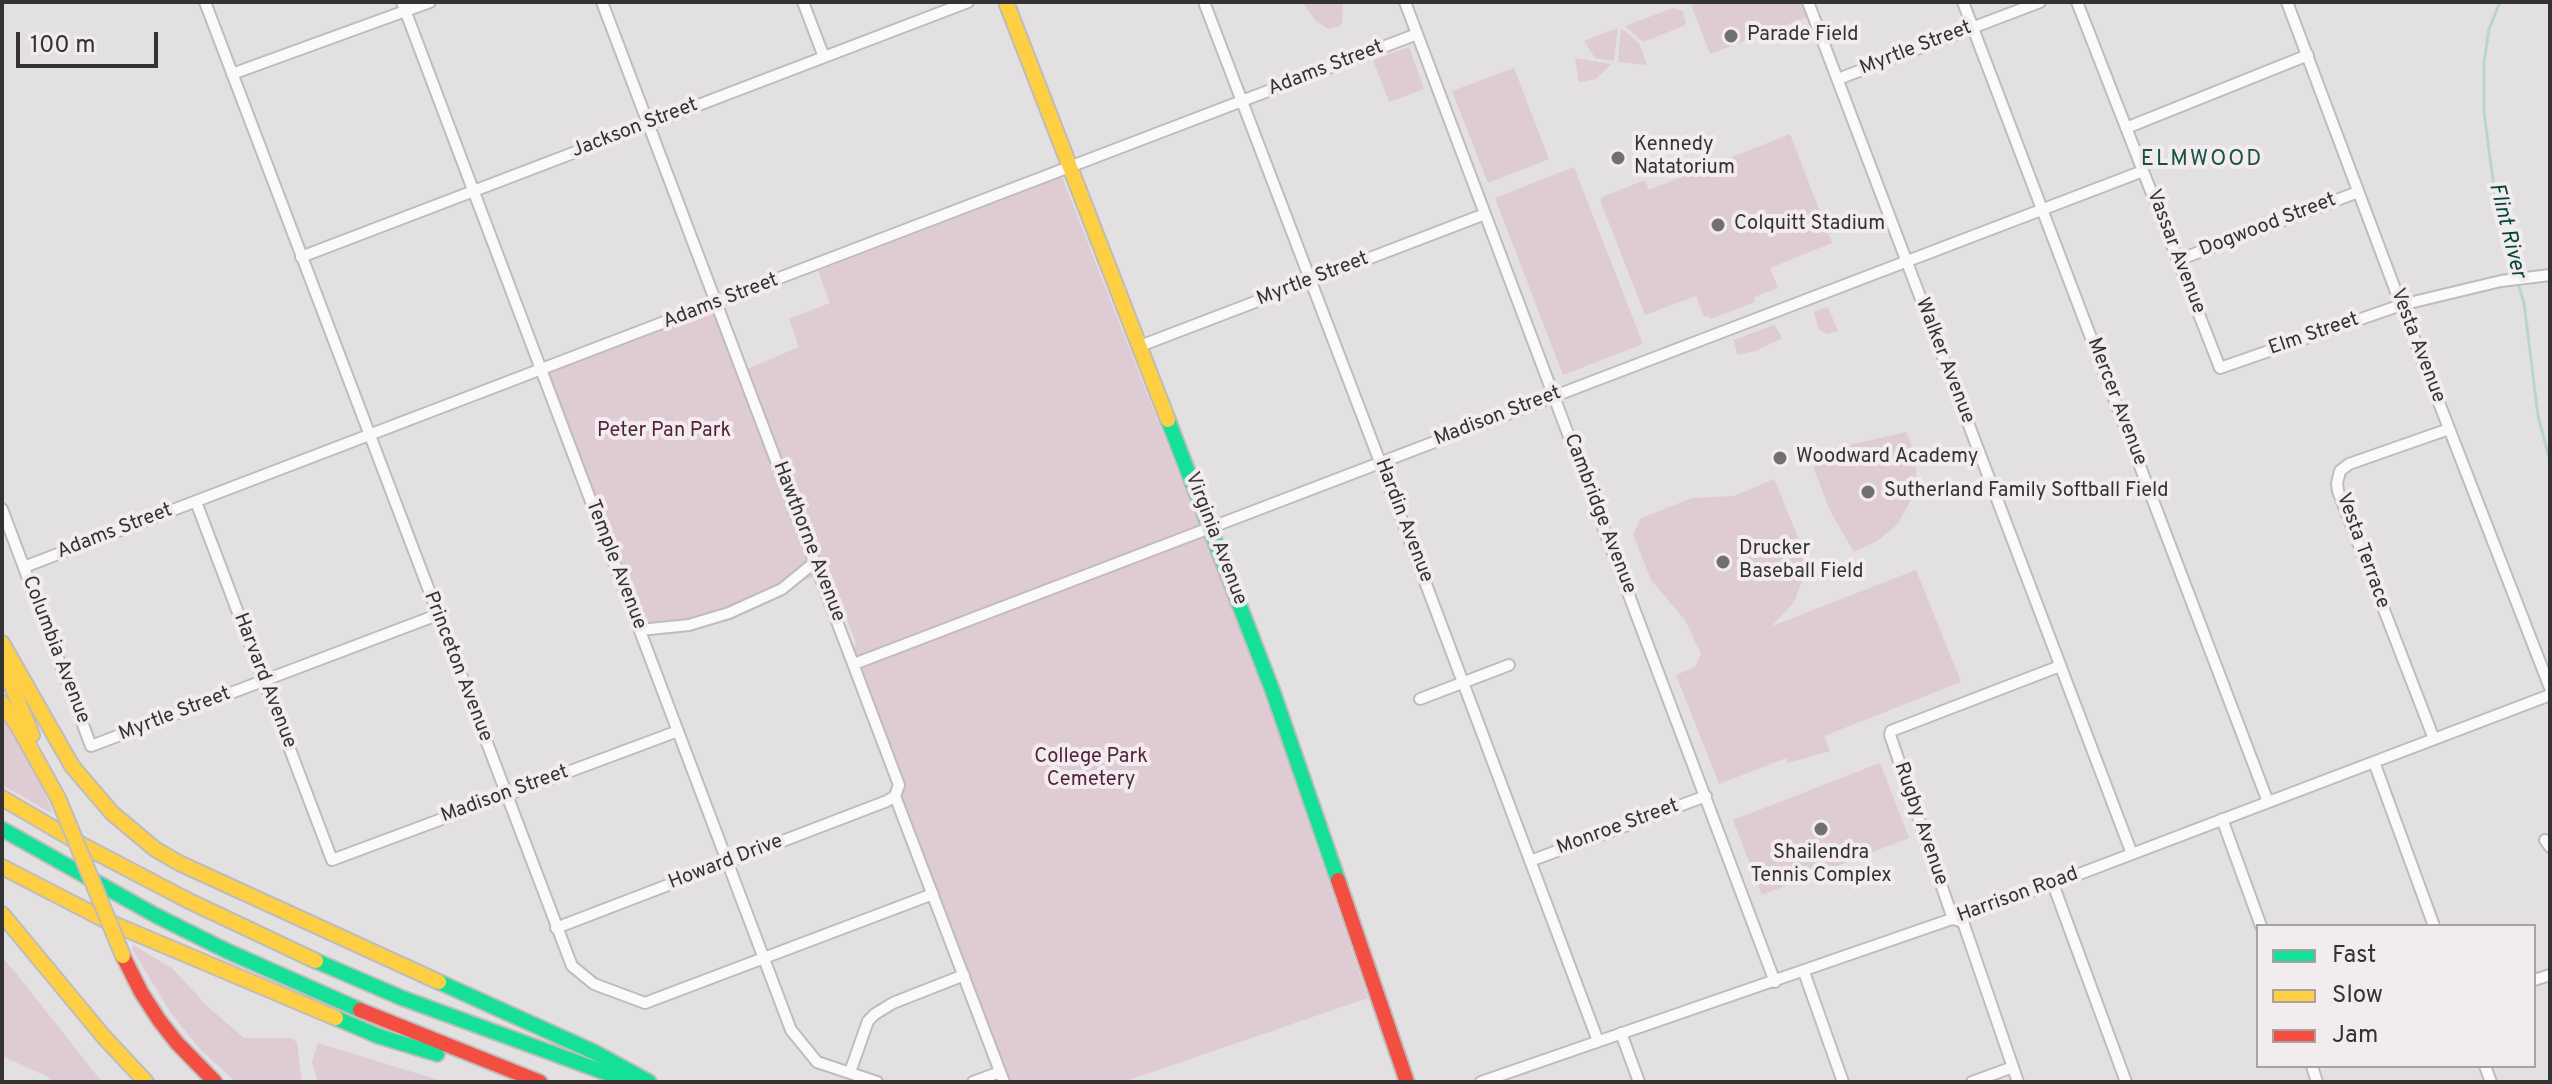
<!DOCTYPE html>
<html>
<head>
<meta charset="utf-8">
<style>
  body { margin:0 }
  #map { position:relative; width:2552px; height:1084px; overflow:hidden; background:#e3e0e1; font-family:Overpass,sans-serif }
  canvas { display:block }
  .frame { position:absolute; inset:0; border:4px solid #343233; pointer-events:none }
  .legend { position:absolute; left:2256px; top:924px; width:280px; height:144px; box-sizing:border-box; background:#f2ecee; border:2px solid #a6a2a3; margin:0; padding:10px 14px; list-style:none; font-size:24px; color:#343233 }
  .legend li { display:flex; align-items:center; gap:16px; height:40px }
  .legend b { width:40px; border:2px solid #a6a2a3 }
  .scale { position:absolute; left:16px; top:32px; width:142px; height:36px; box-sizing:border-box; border:4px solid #343233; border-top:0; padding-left:10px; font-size:24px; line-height:28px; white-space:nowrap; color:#343233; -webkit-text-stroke:6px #f2ecee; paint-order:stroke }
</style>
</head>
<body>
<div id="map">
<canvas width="2552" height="1084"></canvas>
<div class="frame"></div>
<ul class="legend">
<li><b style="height:10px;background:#16e098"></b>Fast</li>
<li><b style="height:10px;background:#ffcf43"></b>Slow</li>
<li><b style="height:10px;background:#f24e42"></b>Jam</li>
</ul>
<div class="scale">100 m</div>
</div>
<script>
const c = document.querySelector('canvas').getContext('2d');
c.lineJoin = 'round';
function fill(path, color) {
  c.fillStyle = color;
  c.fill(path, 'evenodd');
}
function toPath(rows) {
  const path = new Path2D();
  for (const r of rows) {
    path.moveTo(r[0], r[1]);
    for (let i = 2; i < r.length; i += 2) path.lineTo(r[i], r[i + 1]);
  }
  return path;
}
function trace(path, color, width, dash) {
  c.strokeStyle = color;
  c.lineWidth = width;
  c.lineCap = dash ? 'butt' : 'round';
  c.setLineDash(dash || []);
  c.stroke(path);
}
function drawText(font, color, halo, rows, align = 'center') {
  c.font = font + ' Overpass,sans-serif';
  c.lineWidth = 8;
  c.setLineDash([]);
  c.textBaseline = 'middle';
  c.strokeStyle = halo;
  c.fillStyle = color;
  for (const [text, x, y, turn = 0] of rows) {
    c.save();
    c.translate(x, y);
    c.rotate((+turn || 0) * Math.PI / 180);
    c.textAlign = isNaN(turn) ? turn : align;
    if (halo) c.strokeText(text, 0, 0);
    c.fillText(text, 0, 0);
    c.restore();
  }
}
fill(toPath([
  [1302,2,1343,2,1342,23,1338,27,1328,29,1315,20],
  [1690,2,1801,2,1807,17,1710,54],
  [1673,8,1683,11,1686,25,1643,42,1625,26],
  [1618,28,1614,61,1595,58,1584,41],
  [1621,28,1639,43,1647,65,1618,62],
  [1409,47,1424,89,1389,102,1373,60],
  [1575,58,1611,64,1596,79,1579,82],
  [1514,68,1549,159,1488,183,1452,91],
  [1790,134,1832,243,1770,268,1778,288,1754,297,1755,302,1710,319,1708,316,1704,317,1696,296,1645,315,1600,200,1602,197,1645,180,1649,190],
  [1574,167,1643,344,1563,375,1495,198],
  [1062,177,1234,615,1272,716,1368,998,1123,1082,1008,1082,901,797,902,776,854,648,856,643,831,577,826,574,747,369,799,347,789,319,830,303,818,271],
  [717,299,819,575,687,621,646,629,537,369],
  [1828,307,1838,331,1827,334,1819,330,1814,312],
  [1774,325,1781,335,1781,339,1755,351,1737,355,1734,340],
  [1906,432,1916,455,1916,476,1912,498,1897,525,1877,541,1854,552,1830,511,1814,469,1819,456,1854,444],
  [1774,479,1802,547,1804,576,1794,602,1772,626,1916,570,1961,682,1824,736,1830,751,1788,763,1786,758,1719,784,1676,675,1695,667,1701,654,1685,620,1651,580,1633,534,1641,518,1692,498,1734,496],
  [2,709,44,790,53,814,2,785],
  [1880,763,1909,838,1762,895,1733,820],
  [133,945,173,969,207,1006,244,1038,292,1038,297,1043,302,1082,236,1082,199,1048,171,1013,132,949],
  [2,957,15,972,102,1082,53,1082,46,1076,2,1056],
  [318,1043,445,1082,318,1082,312,1062]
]), '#dfcbd3');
trace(toPath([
  [2500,2,2489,29,2484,63,2484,112,2496,203,2516,276],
  [2518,283,2524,303,2538,416,2550,461]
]), '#b8d6cf', 3);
const street = toPath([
  [205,2,572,966,594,984,645,1003,933,894],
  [402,2,791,1030,817,1062,877,1082],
  [602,2,899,785,895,796,1004,1082],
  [803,2,824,57],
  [1204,2,1380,462,1598,1041],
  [1405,2,1775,982],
  [1808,2,2132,854],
  [1963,2,2268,802],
  [2077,2,2220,368,2401,305,2501,281,2550,275],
  [2287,2,2401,305,2550,688],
  [232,74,430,2],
  [1838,79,2040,2],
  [2126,128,2308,55],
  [301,257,968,2],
  [2178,260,2358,192],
  [1140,346,1485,214],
  [196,502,332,860,678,731],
  [2,509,91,746,437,615],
  [24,567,1417,34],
  [640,630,689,625,729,613,782,589,815,562],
  [854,664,2143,171],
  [1420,699,1509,665],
  [2434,739,2338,491,2337,483,2340,471,2349,464,2449,429],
  [2374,762,2434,926],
  [2222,819,2261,926],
  [2545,840,2550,847],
  [1530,861,1706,796],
  [2053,884,2126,1082],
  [556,928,887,801,895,796],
  [1804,972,1843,1082],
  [2534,980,2550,975],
  [1621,1033,1639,1082],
  [2312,1066,2317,1082],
  [2485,1066,2491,1082],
  [850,1072,868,1021,875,1014,893,1003,964,975],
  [973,1082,1000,1072],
  [1481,1082,2053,884,2550,695],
  [1972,1082,2013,1067],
  [2018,1082,1963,922,1953,919,1890,735,1891,731,2060,666]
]);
const fast = toPath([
  [1168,420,1273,692,1338,880],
  [2,829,155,915,227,951,360,1010],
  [316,961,402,998,631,1082],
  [439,982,594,1052,649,1082],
  [336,1018,378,1036,437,1054]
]);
const slow = toPath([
  [1006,2,1168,420],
  [2,643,72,766,112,813,155,849,179,863,439,982],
  [2,662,32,735],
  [2,703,18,726,58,798],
  [2,798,84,846,187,900,316,961],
  [2,867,109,922,336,1018],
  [2,914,104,1037,146,1082]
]);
const jam = toPath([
  [1338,880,1407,1082],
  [123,956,141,992,159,1020,177,1043,215,1082],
  [360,1010,540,1082]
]);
trace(street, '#bfbcbd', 14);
trace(fast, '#bfbcbd', 18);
trace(slow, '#bfbcbd', 18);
trace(jam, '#bfbcbd', 18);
trace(street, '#fbfafa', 10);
trace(fast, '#16e098', 14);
trace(slow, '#ffcf43', 14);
trace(jam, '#f24e42', 14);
const slowBridge = toPath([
  [58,798,123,956]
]);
trace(slowBridge, '#bfbcbd', 18, []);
trace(slowBridge, '#ffcf43', 14);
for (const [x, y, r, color] of [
  [1731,36,8,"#716f70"],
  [1618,158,8,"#716f70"],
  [1718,225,8,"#716f70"],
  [1780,458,8,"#716f70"],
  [1868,492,8,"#716f70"],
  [1723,562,8,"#716f70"],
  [1821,829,8,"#716f70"]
]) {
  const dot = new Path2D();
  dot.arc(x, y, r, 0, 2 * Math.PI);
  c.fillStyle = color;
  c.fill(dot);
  trace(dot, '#f2ecee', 3);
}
drawText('20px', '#343233', '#f2ecee', [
  ["Parade Field",1747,36],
  ["Kennedy",1634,146],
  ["Natatorium",1634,169],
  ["Colquitt Stadium",1734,225],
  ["Woodward Academy",1796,458],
  ["Sutherland Family Softball Field",1884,492],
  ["Drucker",1739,550],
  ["Baseball Field",1739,573],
  ["Shailendra",1821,854,"center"],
  ["Tennis Complex",1821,877,"center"]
], 'left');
drawText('20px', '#343233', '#f2ecee', [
  ["Myrtle Street",1916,49,-21],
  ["Adams Street",1326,69,-21],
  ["Jackson Street",635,129,-21],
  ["Dogwood Street",2268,226,-21],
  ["Vassar Avenue",2175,252,69],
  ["Myrtle Street",1313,280,-21],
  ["Adams Street",721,302,-21],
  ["Elm Street",2314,335,-19],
  ["Vesta Avenue",2417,346,69],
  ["Walker Avenue",1944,361,69],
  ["Mercer Avenue",2116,402,69],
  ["Madison Street",1498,417,-21],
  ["Cambridge Avenue",1599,514,69],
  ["Hardin Avenue",1403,521,69],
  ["Adams Street",115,532,-21],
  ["Virginia Avenue",1215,539,69],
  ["Hawthorne Avenue",808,542,69],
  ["Vesta Terrace",2362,551,70],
  ["Temple Avenue",615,565,69],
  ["Columbia Avenue",55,650,69],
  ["Princeton Avenue",457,667,69],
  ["Harvard Avenue",264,681,69],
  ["Myrtle Street",175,715,-21],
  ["Madison Street",505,795,-20],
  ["Rugby Avenue",1920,824,71],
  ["Monroe Street",1618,828,-20],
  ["Howard Drive",726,863,-21],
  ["Harrison Road",2018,896,-20]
]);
drawText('20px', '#53233c', '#f2ecee', [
  ["Peter Pan Park",664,432],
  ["College Park",1091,758],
  ["Cemetery",1091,781]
]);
c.letterSpacing = '2px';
drawText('22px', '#195147', '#f2ecee', [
  ["ELMWOOD",2202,161]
]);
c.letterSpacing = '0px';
drawText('italic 22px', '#05463c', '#f2ecee', [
  ["Flint River",2506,231,76]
]);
</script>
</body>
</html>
